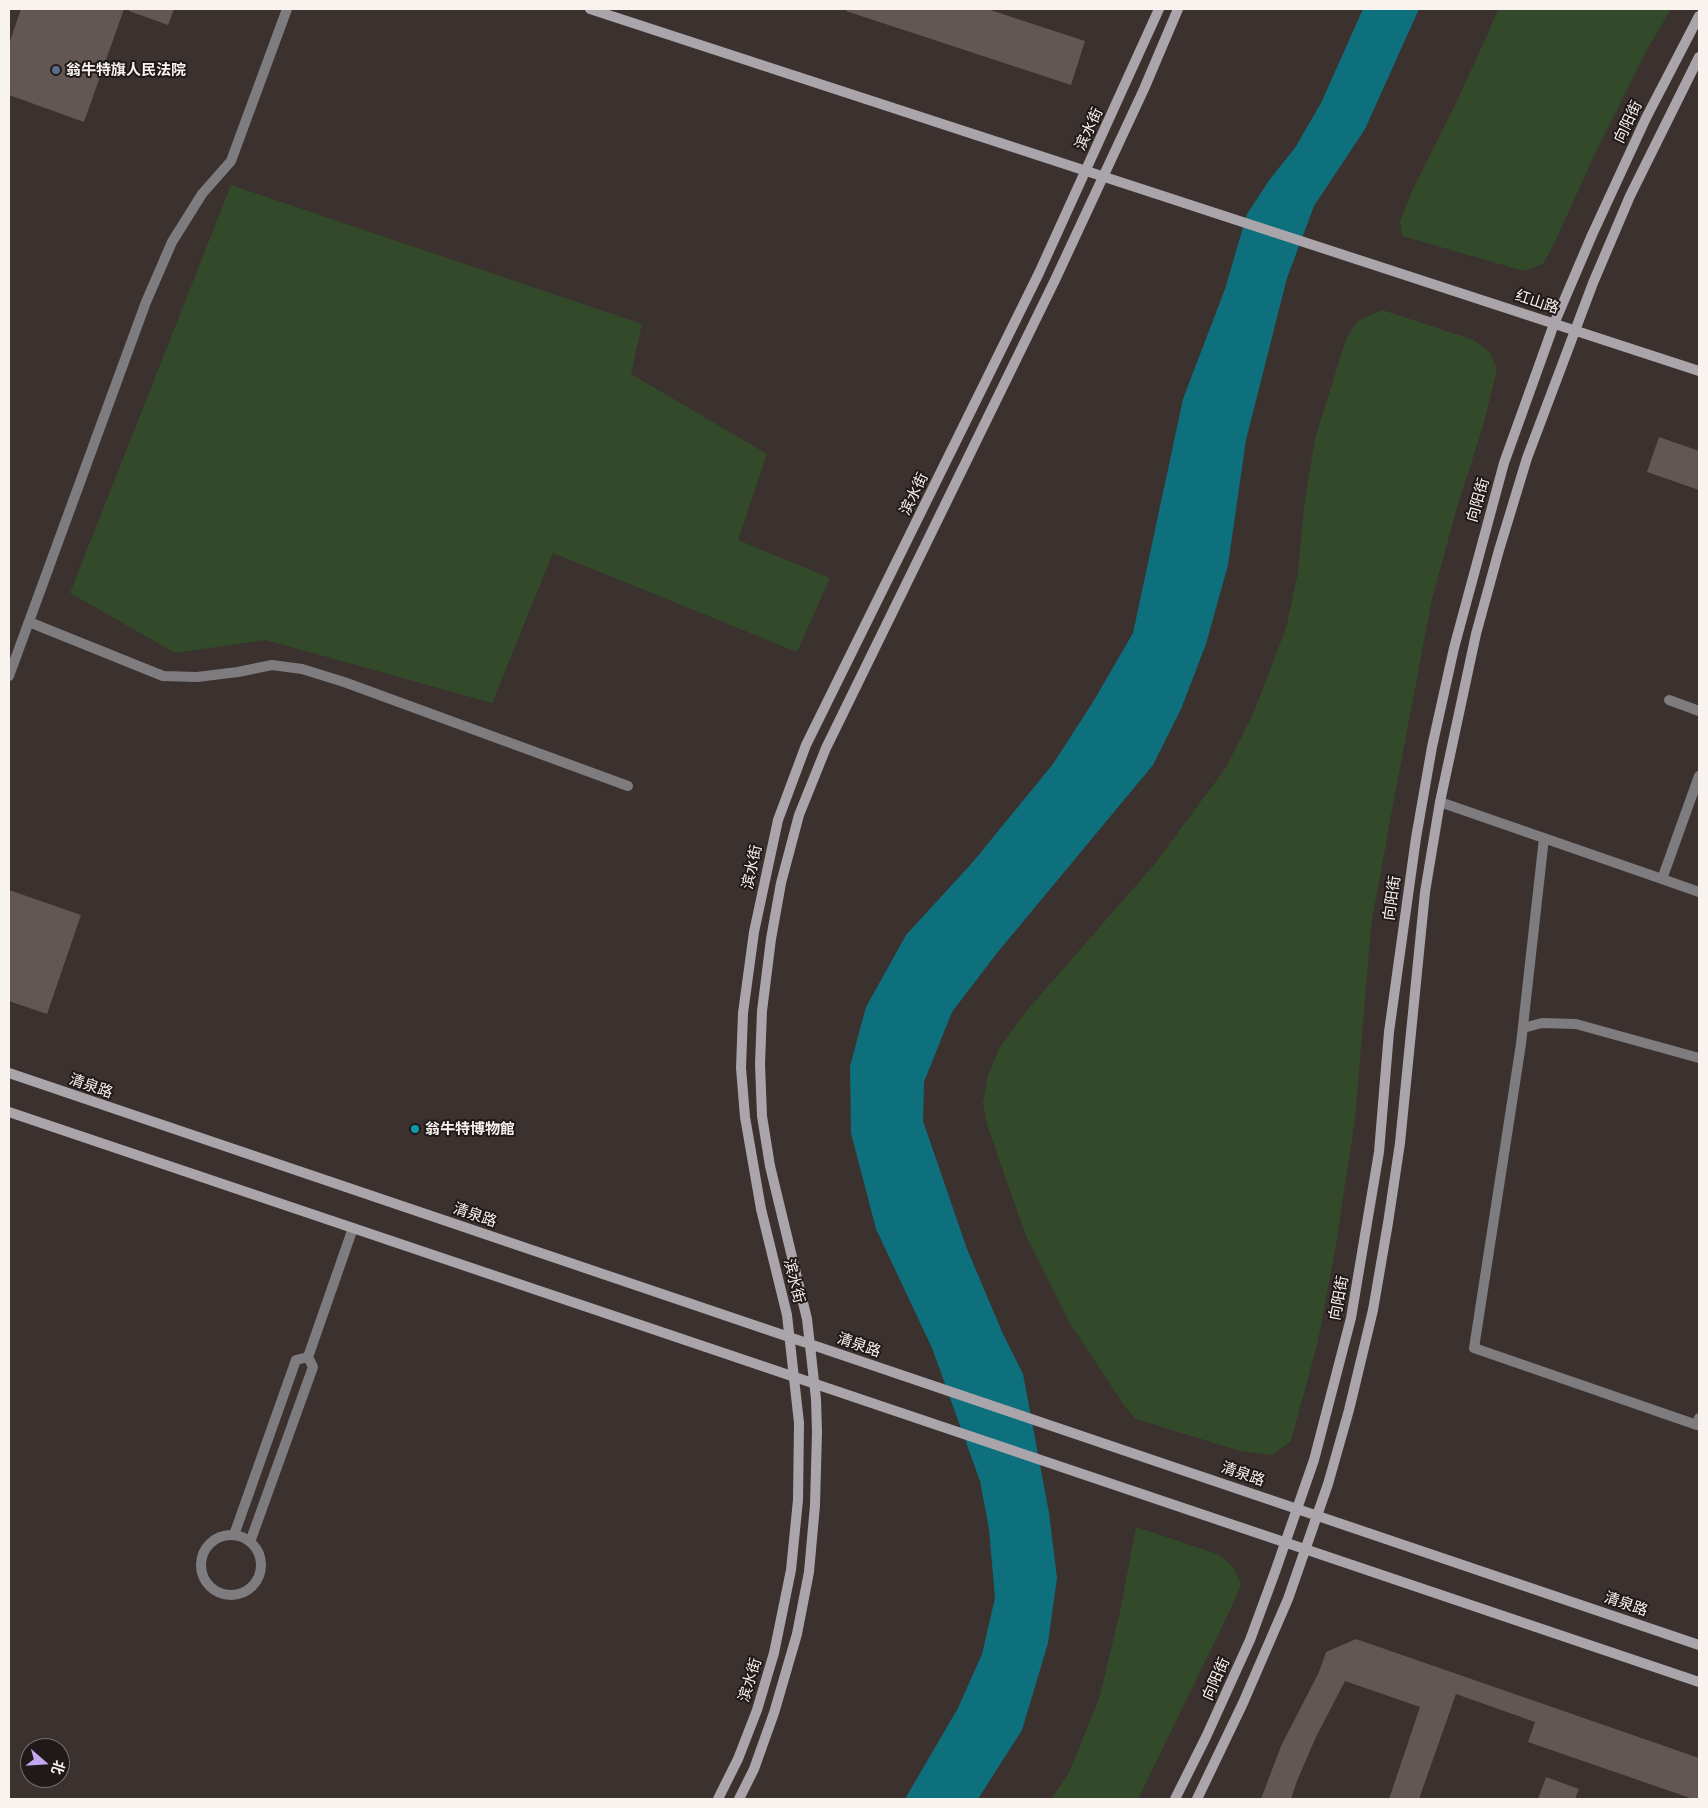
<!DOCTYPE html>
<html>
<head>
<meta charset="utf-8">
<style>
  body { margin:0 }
  #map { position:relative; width:1708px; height:1808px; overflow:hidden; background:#3b312e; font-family:"Golos Text","Noto Sans SC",sans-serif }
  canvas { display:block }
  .frame { position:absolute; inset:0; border:10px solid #f9f3f0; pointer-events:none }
  .north { position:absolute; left:20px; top:1738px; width:50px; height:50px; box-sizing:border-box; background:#1f1a19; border:1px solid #76716f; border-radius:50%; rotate:109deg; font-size:14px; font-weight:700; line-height:20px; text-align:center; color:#f9f3f0 }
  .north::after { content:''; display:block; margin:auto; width:18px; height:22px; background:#c4a7f1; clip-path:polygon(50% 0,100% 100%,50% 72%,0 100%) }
</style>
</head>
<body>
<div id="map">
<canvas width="1708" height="1808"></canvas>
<div class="frame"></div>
<div class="north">北</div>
</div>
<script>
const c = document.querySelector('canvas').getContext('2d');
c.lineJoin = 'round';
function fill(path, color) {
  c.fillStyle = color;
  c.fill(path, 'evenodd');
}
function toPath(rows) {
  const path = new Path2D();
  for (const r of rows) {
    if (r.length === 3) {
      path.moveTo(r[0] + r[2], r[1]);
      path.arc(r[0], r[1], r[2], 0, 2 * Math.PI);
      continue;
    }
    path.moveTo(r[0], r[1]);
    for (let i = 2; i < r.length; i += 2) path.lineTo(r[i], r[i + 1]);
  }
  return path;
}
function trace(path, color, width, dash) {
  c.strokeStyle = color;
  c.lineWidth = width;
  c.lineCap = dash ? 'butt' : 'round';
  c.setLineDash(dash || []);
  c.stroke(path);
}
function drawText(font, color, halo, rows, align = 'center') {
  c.font = font + ' "Golos Text","Noto Sans SC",sans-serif';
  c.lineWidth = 4;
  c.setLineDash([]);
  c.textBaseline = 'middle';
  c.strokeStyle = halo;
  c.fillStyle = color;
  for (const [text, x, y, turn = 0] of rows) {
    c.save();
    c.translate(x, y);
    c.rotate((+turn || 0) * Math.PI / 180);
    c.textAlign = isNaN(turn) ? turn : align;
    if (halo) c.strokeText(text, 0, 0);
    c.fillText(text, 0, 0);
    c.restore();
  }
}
fill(toPath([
  [1498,9,1671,9,1648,48,1593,158,1554,244,1543,264,1524,271,1402,236,1400,221,1411,193,1456,103,1486,38],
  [231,185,642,324,631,374,767,454,738,540,830,578,797,652,553,553,492,703,266,640,175,653,70,593],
  [1382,310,1474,340,1489,351,1497,369,1484,423,1458,504,1432,599,1394,799,1371,926,1355,1119,1336,1245,1318,1341,1291,1441,1272,1455,1240,1451,1136,1419,1125,1407,1068,1320,1026,1236,987,1125,983,1103,988,1075,1000,1047,1023,1015,1153,866,1225,769,1254,712,1286,628,1298,573,1304,506,1315,439,1346,339,1358,321],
  [1136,1527,1220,1555,1233,1567,1241,1584,1234,1602,1138,1799,1051,1799,1068,1775,1100,1696,1121,1607]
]), '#334a2a');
fill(toPath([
  [1363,9,1419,9,1365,129,1314,206,1287,278,1246,440,1228,565,1206,644,1181,709,1153,765,997,953,952,1012,924,1082,923,1121,967,1249,1003,1334,1023,1374,1049,1513,1057,1578,1048,1643,1022,1730,978,1799,905,1799,958,1708,982,1654,995,1598,989,1529,980,1481,932,1348,876,1229,851,1133,850,1066,866,1007,906,935,972,863,1053,764,1093,702,1133,633,1183,399,1225,289,1247,214,1270,179,1295,148,1321,103]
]), '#0e707d');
fill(toPath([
  [21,9,124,9,84,122,9,95,9,44],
  [129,9,174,9,168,25,129,11],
  [847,9,987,9,1085,41,1071,85,846,11],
  [1659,437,1699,451,1699,490,1647,472],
  [9,890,81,915,47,1014,9,1001],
  [1356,1639,1699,1758,1699,1799,1693,1799,1528,1742,1535,1722,1456,1694,1419,1799,1389,1799,1420,1707,1345,1681,1315,1739,1297,1781,1291,1799,1261,1799,1281,1746,1319,1672,1326,1652],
  [1546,1777,1579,1789,1575,1799,1538,1799]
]), '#625753');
trace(toPath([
  [29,622,163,676,197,677,238,672,272,665,302,669,344,682,628,786],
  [9,676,146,302,172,242,202,194,231,161,287,9],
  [1669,700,1699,711],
  [1440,802,1662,879,1699,776],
  [1544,838,1521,1044,1474,1348,1697,1425,1699,1418],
  [1662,879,1699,892],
  [1523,1028,1542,1023,1576,1024,1699,1058],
  [234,1535,296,1360,308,1357],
  [231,1565,30],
  [250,1542,313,1367,308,1357,353,1228]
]), '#7f7c80', 10);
trace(toPath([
  [590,9,1699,371],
  [9,1073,1699,1645],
  [9,1112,1699,1682],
  [718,1799,738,1759,757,1710,774,1653,791,1570,798,1500,799,1423,787,1315,761,1209,745,1117,741,1068,743,1013,754,932,778,820,806,745,1039,273,1159,9],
  [739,1799,754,1769,774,1713,797,1634,809,1572,815,1505,817,1432,816,1399,807,1319,770,1166,762,1116,760,1064,762,1011,771,939,781,883,799,815,826,748,1055,280,1144,89,1178,9],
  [1175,1799,1206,1737,1250,1640,1275,1572,1314,1460,1351,1318,1379,1152,1389,1032,1416,838,1432,747,1454,648,1504,463,1554,324,1592,235,1646,118,1699,16],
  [1197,1799,1243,1703,1288,1599,1328,1484,1349,1410,1373,1310,1388,1223,1400,1143,1425,892,1440,802,1476,634,1499,550,1527,458,1593,283,1630,196,1699,57]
]), '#aaa4ab', 10);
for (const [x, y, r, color] of [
  [56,70,5,"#5c6f8a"],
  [415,1129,5,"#0f9aa8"]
]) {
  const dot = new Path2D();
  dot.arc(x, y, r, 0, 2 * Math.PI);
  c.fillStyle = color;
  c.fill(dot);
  trace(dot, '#1f1a19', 2);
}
drawText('bold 15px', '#f9f3f0', '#1f1a19', [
  ["翁牛特旗人民法院",66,70],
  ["翁牛特博物館",425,1129]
], 'left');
drawText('15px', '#f9f3f0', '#1f1a19', [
  ["向阳街",1628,122,-64],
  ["滨水街",1089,129,-65],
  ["红山路",1537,302,18],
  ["滨水街",914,494,-64],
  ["向阳街",1478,500,-74],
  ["滨水街",752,867,-78],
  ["向阳街",1392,898,-82],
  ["清泉路",91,1086,19],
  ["清泉路",475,1215,19],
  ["滨水街",794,1281,76],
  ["向阳街",1339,1298,-79],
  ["清泉路",859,1345,19],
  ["清泉路",1243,1474,19],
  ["清泉路",1626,1604,19],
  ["向阳街",1216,1679,-66],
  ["滨水街",750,1680,-73]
]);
</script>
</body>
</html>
